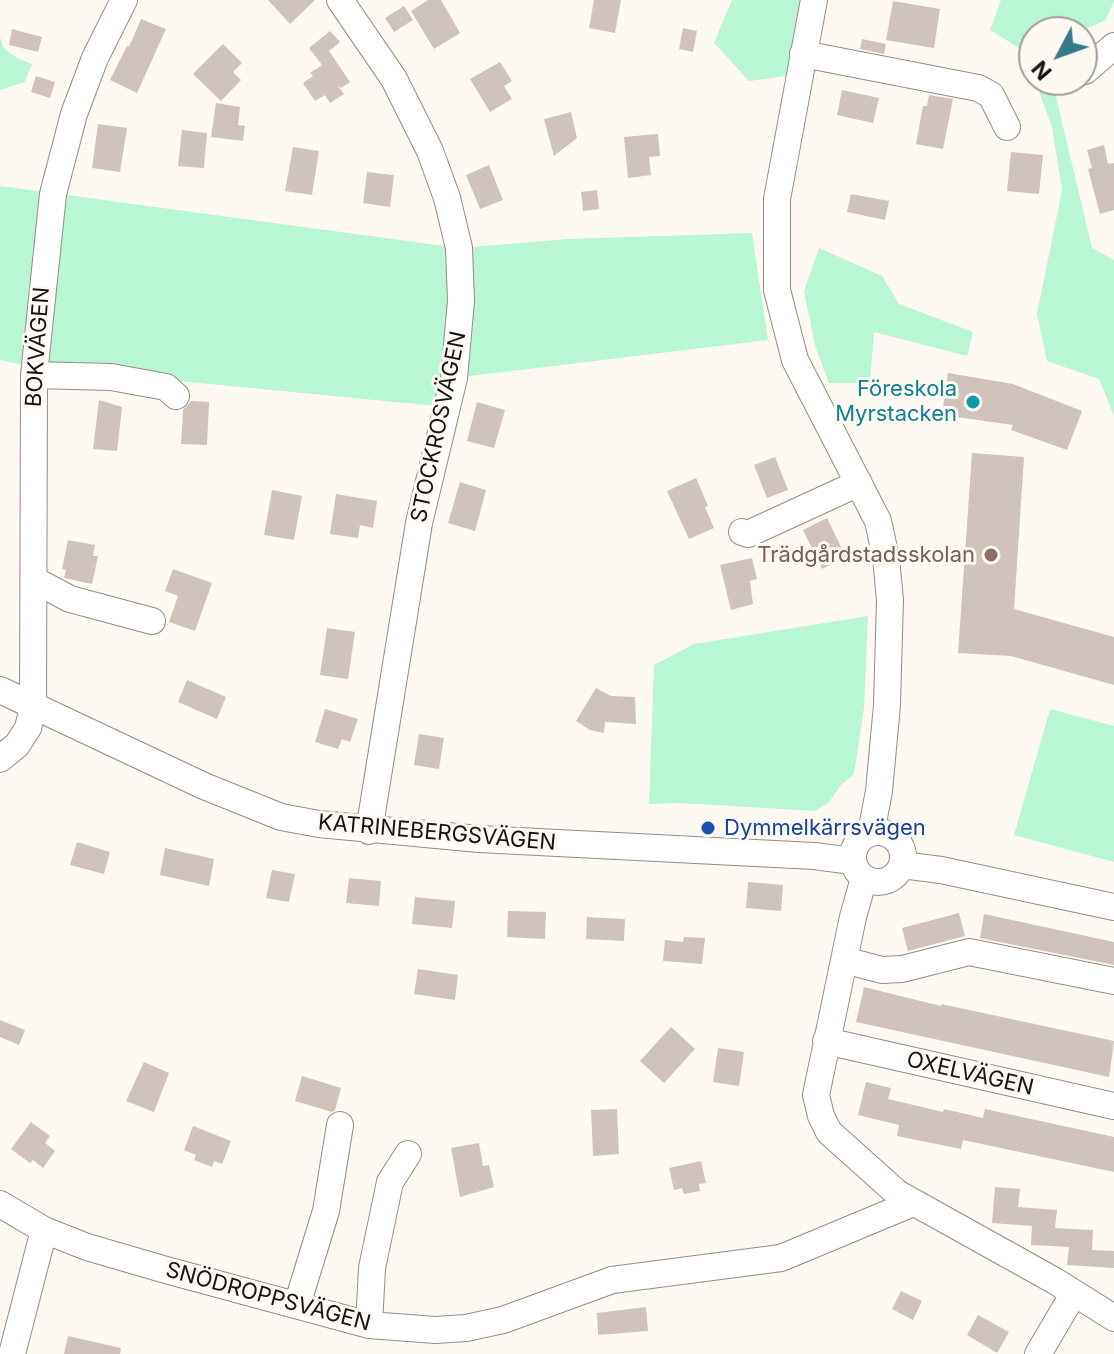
<!DOCTYPE html>
<html>
<head>
<meta charset="utf-8">
<style>
  body { margin:0 }
  #map { position:relative; width:1114px; height:1354px; overflow:hidden; background:#fef9f3; font-family:Inter,sans-serif }
  canvas { display:block }
  .north { position:absolute; left:1018px; top:16px; width:80px; height:80px; box-sizing:border-box; background:#fef9f3; border:2px solid #a19d98; border-radius:50%; rotate:229deg; font-size:22px; font-weight:700; line-height:32px; text-align:center; color:#161310 }
  .north::after { content:''; display:block; margin:auto; width:28px; height:36px; background:#357a87; clip-path:polygon(50% 0,100% 100%,50% 72%,0 100%) }
</style>
</head>
<body>
<div id="map">
<canvas width="1114" height="1354"></canvas>
<div class="north">N</div>
</div>
<script>
const c = document.querySelector('canvas').getContext('2d');
c.lineJoin = 'round';
function fill(path, color) {
  c.fillStyle = color;
  c.fill(path, 'evenodd');
}
function toPath(rows) {
  const path = new Path2D();
  for (const r of rows) {
    if (r.length === 3) {
      path.moveTo(r[0] + r[2], r[1]);
      path.arc(r[0], r[1], r[2], 0, 2 * Math.PI);
      continue;
    }
    path.moveTo(r[0], r[1]);
    for (let i = 2; i < r.length; i += 2) path.lineTo(r[i], r[i + 1]);
  }
  return path;
}
function trace(path, color, width, dash) {
  c.strokeStyle = color;
  c.lineWidth = width;
  c.lineCap = dash ? 'butt' : 'round';
  c.setLineDash(dash || []);
  c.stroke(path);
}
function drawText(font, color, halo, rows, align = 'center') {
  c.font = font + ' Inter,sans-serif';
  c.lineWidth = 6;
  c.setLineDash([]);
  c.textBaseline = 'middle';
  c.strokeStyle = halo;
  c.fillStyle = color;
  for (const [text, x, y, turn = 0] of rows) {
    c.save();
    c.translate(x, y);
    c.rotate((+turn || 0) * Math.PI / 180);
    c.textAlign = isNaN(turn) ? turn : align;
    if (halo) c.strokeText(text, 0, 0);
    c.fillText(text, 0, 0);
    c.restore();
  }
}
fill(toPath([
  [732,0,812,0,793,75,749,81,714,43],
  [1001,0,1114,0,1114,1,1106,20,1079,32,1034,32,1034,78,1024,51,990,30],
  [0,37,3,47,17,58,32,64,25,82,0,90],
  [1035,80,1052,80,1092,248,1114,260,1114,416,1099,379,1047,361,1037,314,1062,190,1052,127],
  [0,186,459,248,568,239,752,233,768,340,454,378,447,407,34,367,0,360],
  [819,248,882,276,899,304,973,332,967,356,874,332,870,383,829,383,815,346,804,291],
  [868,616,864,708,854,774,841,785,828,803,815,811,680,803,649,804,654,665,694,644],
  [1050,709,1114,726,1114,862,1014,835]
]), '#b9f6d4');
fill(toPath([
  [268,0,315,0,290,24],
  [428,0,441,0,460,33,434,49,411,11],
  [594,0,621,0,615,33,589,28],
  [893,1,940,9,934,48,886,40],
  [404,6,413,20,394,32,385,18],
  [141,19,166,29,137,93,110,80,127,46,129,47],
  [683,28,697,31,693,52,679,49],
  [12,29,42,37,38,52,9,45],
  [330,31,340,42,329,51,350,82,341,88,338,86,344,94,330,103,325,95,315,101,303,83,313,76,310,73,322,65,309,48],
  [862,39,886,44,884,54,860,49],
  [223,44,242,63,233,72,241,80,221,101,193,74],
  [500,62,512,81,504,86,512,99,490,112,470,79],
  [36,76,55,82,50,98,31,92],
  [842,90,879,98,873,123,837,115],
  [929,95,953,99,943,149,916,144,923,106,927,106],
  [216,103,240,107,238,125,245,126,243,141,211,137],
  [571,112,577,138,554,156,544,119],
  [98,124,127,128,120,172,92,168],
  [182,130,207,133,204,168,178,166],
  [658,134,660,156,649,157,651,175,628,178,624,137],
  [1104,145,1108,164,1114,163,1114,210,1100,214,1088,169,1092,168,1087,150],
  [293,147,319,151,312,195,285,191],
  [1011,152,1043,155,1039,194,1007,191],
  [489,165,503,200,480,209,466,175],
  [367,172,394,175,390,207,363,203],
  [597,190,599,209,583,211,581,192],
  [851,194,889,201,885,220,847,212],
  [948,373,1013,384,1082,411,1067,450,1011,430,1013,425,942,415],
  [99,400,122,407,117,451,93,449],
  [191,401,209,402,207,445,181,444,183,410],
  [477,402,505,410,494,448,467,441],
  [972,453,1024,457,1014,609,1114,637,1114,685,1011,656,958,653],
  [775,457,788,490,767,498,754,465],
  [696,478,708,506,705,507,714,528,689,539,667,491],
  [460,482,486,490,475,531,448,523],
  [272,490,302,496,294,540,264,535],
  [336,494,377,501,373,528,360,525,358,538,330,534],
  [827,518,846,557,822,569,803,530],
  [68,540,95,545,93,556,98,556,92,584,64,578,66,570,62,569],
  [752,558,757,579,750,581,753,604,731,610,720,565],
  [173,569,212,583,195,631,169,622,178,596,165,591],
  [327,628,355,632,348,679,320,675],
  [187,680,226,697,217,719,178,702],
  [596,688,611,696,635,697,636,724,605,722,604,733,590,730,576,721],
  [325,709,358,719,350,742,342,739,338,749,315,742],
  [419,734,444,738,439,769,414,765],
  [77,842,110,852,104,874,70,865],
  [165,848,214,859,209,886,160,875],
  [272,870,295,874,289,902,266,898],
  [349,878,381,881,379,906,346,903],
  [748,882,783,885,781,911,746,908],
  [415,897,455,901,452,928,412,924],
  [508,911,546,912,545,939,507,937],
  [959,913,965,936,908,951,902,928],
  [984,914,1114,942,1114,965,980,938],
  [587,917,625,919,624,941,586,939],
  [684,937,705,938,702,964,663,961,665,940,683,942],
  [418,969,458,975,455,1000,414,994],
  [864,987,941,1006,941,1004,1114,1041,1109,1077,856,1022],
  [0,1020,25,1030,19,1045,0,1037],
  [671,1027,695,1049,664,1083,640,1061],
  [718,1048,744,1052,739,1086,713,1082],
  [144,1062,169,1073,154,1112,126,1101],
  [302,1076,341,1088,335,1110,332,1112,295,1101],
  [866,1082,891,1088,888,1099,943,1112,944,1109,983,1118,985,1109,1114,1137,1114,1172,963,1140,961,1149,897,1136,899,1125,858,1115],
  [617,1109,619,1154,593,1156,591,1110],
  [31,1122,50,1136,45,1143,55,1151,43,1168,33,1160,30,1163,11,1149],
  [193,1126,231,1141,222,1164,214,1161,212,1167,194,1160,196,1155,184,1150],
  [479,1143,483,1166,489,1165,494,1187,460,1197,451,1148],
  [701,1161,706,1183,699,1184,700,1191,684,1194,682,1188,674,1190,669,1168],
  [995,1187,1020,1189,1018,1207,1057,1210,1055,1228,1093,1230,1092,1250,1114,1251,1114,1268,1067,1265,1069,1247,1031,1245,1032,1226,992,1223],
  [901,1291,922,1301,913,1320,892,1309],
  [646,1307,648,1331,598,1335,597,1313],
  [978,1315,1009,1332,997,1353,967,1335],
  [68,1336,121,1348,120,1354,64,1354]
]), '#cfc3bc');
const minor = toPath([
  [340,0,394,79,430,151,447,198,459,248,461,301,454,378,419,523,369,831],
  [814,0,777,199,777,290,795,360,878,521,886,558,890,600,887,705,879,791,871,833],
  [803,54,978,88,991,95,1007,127],
  [1085,71,1114,46],
  [34,375,111,377,166,387,176,396],
  [742,532,748,534,859,483],
  [34,580,70,599,152,621],
  [0,690,204,786,281,817,319,824,479,839,814,856,853,861],
  [0,759,17,745,28,728,33,708,34,375,53,194,74,114,95,58,124,0],
  [878,857,25],
  [902,865,941,870,1114,907],
  [864,878,853,917,816,1095,821,1116,829,1132,897,1193,1055,1281,1114,1318],
  [844,960,882,970,902,969,969,952,1114,981],
  [826,1041,1114,1106],
  [0,1204,44,1230,87,1247,166,1270,369,1325,435,1330,466,1328,503,1320,612,1280,781,1258,913,1203],
  [297,1305,326,1211,340,1125],
  [369,1325,372,1268,390,1182,408,1154],
  [12,1354,44,1230],
  [1038,1354,1074,1293]
]);
trace(minor, '#948d83', 28);
trace(minor, '#fff', 26);
for (const [x, y, r, color] of [
  [973,402,8,"#0f9aa8"],
  [991,555,8,"#8d6e63"],
  [708,828,8,"#1a4fb4"]
]) {
  const dot = new Path2D();
  dot.arc(x, y, r, 0, 2 * Math.PI);
  c.fillStyle = color;
  c.fill(dot);
  trace(dot, '#fef9f3', 3);
}
drawText('22px', '#161310', '#fef9f3', [
  ["BOKVÄGEN",38,347,-86],
  ["STOCKROSVÄGEN",439,427,-78],
  ["KATRINEBERGSVÄGEN",437,833,5],
  ["OXELVÄGEN",970,1074,13],
  ["SNÖDROPPSVÄGEN",268,1297,15]
]);
drawText('22px', '#0d838f', '#fef9f3', [
  ["Föreskola",957,389],
  ["Myrstacken",957,414]
], 'right');
drawText('22px', '#785e54', '#fef9f3', [
  ["Trädgårdstadsskolan",975,555]
], 'right');
drawText('22px', '#164399', '#fef9f3', [
  ["Dymmelkärrsvägen",724,828]
], 'left');
</script>
</body>
</html>
